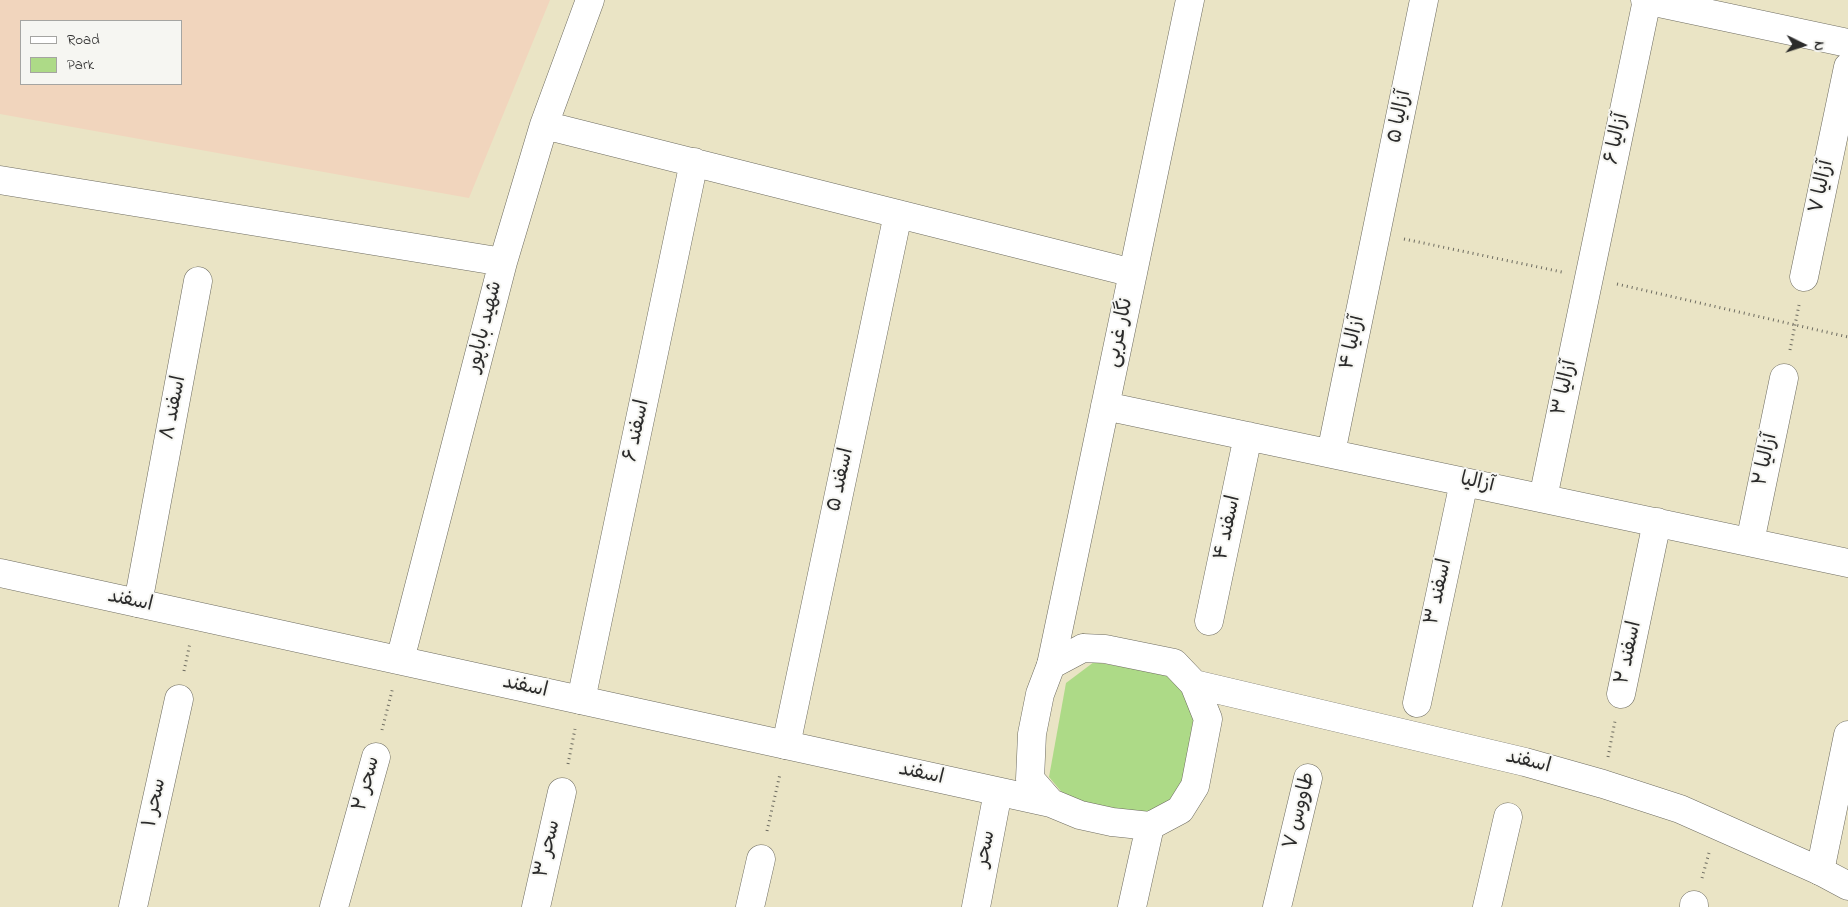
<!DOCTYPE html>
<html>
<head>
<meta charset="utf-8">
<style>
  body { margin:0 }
  #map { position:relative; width:1848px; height:907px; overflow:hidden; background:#eae4c5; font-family:"Indie Flower",sans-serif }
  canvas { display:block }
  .legend { position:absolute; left:20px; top:20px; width:162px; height:65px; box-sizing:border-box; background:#f6f6f2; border:1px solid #a5a5a2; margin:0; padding:6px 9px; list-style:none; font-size:15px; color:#2b2b2b }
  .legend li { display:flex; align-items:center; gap:10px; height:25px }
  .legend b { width:25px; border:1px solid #a5a5a2 }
  .north { position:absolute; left:1778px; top:20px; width:50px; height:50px; -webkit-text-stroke:4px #f6f6f2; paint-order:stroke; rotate:94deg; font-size:14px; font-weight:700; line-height:20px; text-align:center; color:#2b2b2b }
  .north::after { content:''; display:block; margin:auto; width:18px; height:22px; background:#2b2b2b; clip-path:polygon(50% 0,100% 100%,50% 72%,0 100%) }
</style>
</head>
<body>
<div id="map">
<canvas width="1848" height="907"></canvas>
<ul class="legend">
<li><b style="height:6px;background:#fff"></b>Road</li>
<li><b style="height:14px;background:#adda87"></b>Park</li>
</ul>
<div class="north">N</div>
</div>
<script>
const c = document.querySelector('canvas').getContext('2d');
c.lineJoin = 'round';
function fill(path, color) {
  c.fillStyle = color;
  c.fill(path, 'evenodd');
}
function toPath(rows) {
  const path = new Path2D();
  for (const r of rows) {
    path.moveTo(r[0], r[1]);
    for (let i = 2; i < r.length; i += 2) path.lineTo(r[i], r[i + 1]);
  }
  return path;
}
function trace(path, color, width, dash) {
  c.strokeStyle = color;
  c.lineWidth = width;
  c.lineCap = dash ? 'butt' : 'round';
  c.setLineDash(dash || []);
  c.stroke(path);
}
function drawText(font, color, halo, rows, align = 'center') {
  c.font = font + ' "Indie Flower","Playpen Sans Arabic",sans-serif';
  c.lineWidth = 4;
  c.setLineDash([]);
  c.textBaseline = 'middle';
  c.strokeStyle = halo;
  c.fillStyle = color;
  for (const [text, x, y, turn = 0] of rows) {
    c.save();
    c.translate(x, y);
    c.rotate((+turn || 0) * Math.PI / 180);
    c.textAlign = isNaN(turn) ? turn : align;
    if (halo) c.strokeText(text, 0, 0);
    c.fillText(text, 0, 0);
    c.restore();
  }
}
fill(toPath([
  [0,0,550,0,469,198,0,114],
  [21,21,181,21,181,84,21,84]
]), '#f1d5bd');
fill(toPath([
  [1094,662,1175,676,1196,704,1182,786,1156,814,1070,802,1049,777,1066,683]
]), '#adda87');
const minor = toPath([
  [1645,0,1848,43],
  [544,125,1133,273],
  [0,180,503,262],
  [1804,277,1848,67],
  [1105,406,1848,563],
  [1331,453,1424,0],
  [1543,498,1647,0],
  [1750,542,1784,378],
  [138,603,198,281],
  [1209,621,1248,436],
  [400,660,503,262,544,125,590,0],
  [1051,665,1190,0],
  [1621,694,1657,522],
  [581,700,694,162],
  [1417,703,1464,482],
  [786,745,898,214],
  [1820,871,1848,735],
  [133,907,179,699],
  [334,907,376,757],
  [536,907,562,792],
  [750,907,761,859],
  [976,907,998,792],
  [1277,907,1308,778],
  [1487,907,1508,817],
  [1694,907,1694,905]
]);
const tertiary = toPath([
  [0,573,1051,803],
  [1083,648,1105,649,1174,663,1194,684,1208,719,1195,786,1180,810,1150,826,1112,822,1080,815,1051,803,1030,779,1032,734,1040,694,1051,665,1083,648],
  [1194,684,1525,762,1603,784,1680,809,1820,871,1848,886],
  [1132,907,1150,826]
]);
trace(minor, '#6e6c61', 29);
trace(tertiary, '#6e6c61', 29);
trace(toPath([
  [1404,239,1562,272],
  [1617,284,1848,337],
  [1790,350,1799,305],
  [184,671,190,643],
  [382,730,393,687],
  [1608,757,1615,721],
  [568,764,575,729],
  [767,831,780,774],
  [1702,878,1709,853]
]), '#6e6c61', 3, [1, 4]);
trace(minor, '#fff', 28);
trace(tertiary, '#fff', 28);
drawText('20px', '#2b2b2b', '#f6f6f2', [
  ["آزالیا ۵",1401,117,-79],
  ["آزالیا ۶",1618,139,-78],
  ["آزالیا ۷",1823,187,-78],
  ["شهید باباپور",486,327,-76],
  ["نگار غربی",1121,333,-78],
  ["آزالیا ۴",1354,343,-78],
  ["آزالیا ۳",1566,388,-78],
  ["اسفند ۸",175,408,-79],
  ["اسفند ۶",638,431,-78],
  ["آزالیا ۲",1767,460,-78],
  ["اسفند ۵",842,480,-78],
  ["آزالیا",1477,484,12],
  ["اسفند ۴",1229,528,-78],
  ["اسفند ۳",1440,592,-78],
  ["اسفند",130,602,12],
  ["اسفند ۲",1630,653,-78],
  ["اسفند",525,688,12],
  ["اسفند",1528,763,14],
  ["اسفند",921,775,12],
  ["سحر ۲",368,784,-75],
  ["سحر ۱",156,803,-78],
  ["طاووس ۷",1301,811,-76],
  ["سحر ۳",549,849,-77],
  ["سحر",987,849,-79]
]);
</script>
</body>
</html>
